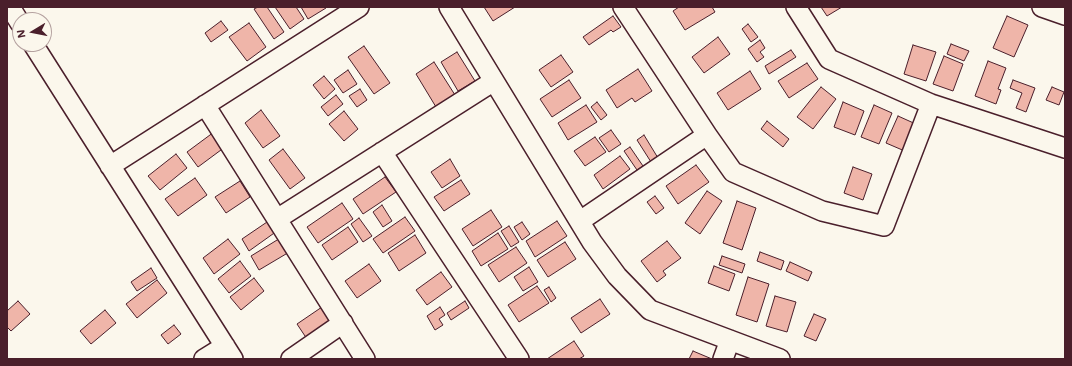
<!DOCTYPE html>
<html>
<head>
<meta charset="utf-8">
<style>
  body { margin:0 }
  #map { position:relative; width:1072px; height:366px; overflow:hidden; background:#fbf7ec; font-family:Mali,sans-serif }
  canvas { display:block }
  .frame { position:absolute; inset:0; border:8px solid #4a1f2b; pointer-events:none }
  .north { position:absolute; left:12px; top:12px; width:40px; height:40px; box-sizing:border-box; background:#fbf7ec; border:1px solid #b4a19f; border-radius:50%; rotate:260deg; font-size:11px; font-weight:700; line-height:16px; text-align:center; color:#4a1f2b }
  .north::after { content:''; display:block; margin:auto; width:14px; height:18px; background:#4a1f2b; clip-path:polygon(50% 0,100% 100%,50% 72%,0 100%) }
</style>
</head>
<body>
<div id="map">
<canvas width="1072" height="366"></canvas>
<div class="frame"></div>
<div class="north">N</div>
</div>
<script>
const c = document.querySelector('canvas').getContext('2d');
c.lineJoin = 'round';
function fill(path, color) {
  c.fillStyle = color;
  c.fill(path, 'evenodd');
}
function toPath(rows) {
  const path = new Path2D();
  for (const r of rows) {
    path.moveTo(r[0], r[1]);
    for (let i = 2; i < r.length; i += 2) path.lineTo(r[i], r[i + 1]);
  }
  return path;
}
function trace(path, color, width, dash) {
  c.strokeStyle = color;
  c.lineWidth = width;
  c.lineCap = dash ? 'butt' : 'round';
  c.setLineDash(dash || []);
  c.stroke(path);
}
const building = toPath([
  [258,7,267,7,284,32,274,39,254,9,258,7],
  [275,7,296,7,304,19,290,29,275,7],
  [301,7,325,7,326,8,308,19,301,7],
  [484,7,515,7,493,21,484,7],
  [679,7,712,7,715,12,685,30,673,11,679,7],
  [821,7,842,7,827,16,821,7],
  [613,16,621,27,613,32,611,30,589,45,583,37,613,16],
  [1007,16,1028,25,1014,57,993,48,1007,16],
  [221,21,228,30,211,42,205,33,221,21],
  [249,23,266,47,247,61,229,37,249,23],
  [748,24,758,37,751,42,742,29,748,24],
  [718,37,730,54,704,73,692,57,718,37],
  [760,40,765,48,760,52,764,57,757,62,748,49,760,40],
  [951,44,969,51,964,61,947,54,951,44],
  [913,45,936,52,926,81,904,74,913,45],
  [364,46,390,83,374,94,348,57,364,46],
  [791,50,796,57,769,74,765,66,791,50],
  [457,52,475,81,458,91,441,62,457,52],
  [561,55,573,72,551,87,539,70,561,55],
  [944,56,963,64,953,91,933,84,944,56],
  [988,61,1006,68,998,89,1001,90,996,104,975,96,988,61],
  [434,62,455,95,436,107,416,74,434,62],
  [807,63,818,79,789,98,778,81,807,63],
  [638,69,652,91,635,102,632,98,617,108,606,90,638,69],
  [348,70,357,84,343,93,334,80,348,70],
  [750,71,761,89,728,110,717,93,750,71],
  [324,76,335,89,324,99,313,85,324,76],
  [569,80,581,98,552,117,540,99,569,80],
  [1013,80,1035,88,1026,112,1016,108,1022,93,1010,88,1013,80],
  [821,87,836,99,813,129,797,117,821,87],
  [1052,87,1064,92,1059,105,1046,100,1052,87],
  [360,89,367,100,357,107,349,96,360,89],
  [336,95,343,104,328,116,321,107,336,95],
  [597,102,607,115,601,120,591,107,597,102],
  [843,102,864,111,855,135,834,127,843,102],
  [586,105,597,122,568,140,558,123,586,105],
  [874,105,892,113,879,144,861,137,874,105],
  [261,110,280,136,263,148,245,123,261,110],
  [344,111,358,129,344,141,329,124,344,111],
  [898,116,918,125,907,152,886,143,898,116],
  [767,121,789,139,783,147,761,129,767,121],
  [611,130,621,144,609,152,599,138,611,130],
  [214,132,225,147,198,167,187,152,214,132],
  [644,135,658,158,651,162,637,140,644,135],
  [595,137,606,152,585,166,574,151,595,137],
  [630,147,643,166,637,170,624,151,630,147],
  [283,149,305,178,290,189,269,160,283,149],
  [176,154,187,168,160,190,148,176,176,154],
  [620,156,630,169,603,189,594,175,620,156],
  [450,159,460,176,442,188,431,172,450,159],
  [696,165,709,182,678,204,666,186,696,165],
  [853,167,872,174,863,200,844,193,853,167],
  [385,177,396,192,363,214,353,199,385,177],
  [195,178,207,195,178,216,165,199,195,178],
  [461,180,470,194,444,211,434,197,461,180],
  [240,181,250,197,226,213,215,197,240,181],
  [707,191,722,201,700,234,685,223,707,191],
  [655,196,664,208,656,214,647,202,655,196],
  [737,201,756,208,742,250,723,243,737,201],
  [342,203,353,219,318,243,307,227,342,203],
  [382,205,392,221,383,227,373,212,382,205],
  [491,210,502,227,473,246,462,229,491,210],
  [405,217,415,231,383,253,373,239,405,217],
  [359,218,372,236,363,242,351,224,359,218],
  [270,220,277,231,249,251,242,239,270,220],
  [557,221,567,236,535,257,526,241,557,221],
  [522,222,530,234,522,240,514,227,522,222],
  [509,226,519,242,511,247,501,231,509,226],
  [348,227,358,242,332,260,322,245,348,227],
  [498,233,508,249,481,266,472,251,498,233],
  [415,235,426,253,399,271,388,253,415,235],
  [282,237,291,251,259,270,251,256,282,237],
  [228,239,240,254,214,274,203,258,228,239],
  [667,241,681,258,663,271,666,275,657,282,641,261,667,241],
  [565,242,576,259,548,277,537,260,565,242],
  [516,247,527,263,499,282,488,265,516,247],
  [760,252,784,261,781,270,757,261,760,252],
  [722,256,745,264,742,273,719,265,722,256],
  [240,261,251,276,229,293,218,279,240,261],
  [790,262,812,272,808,281,786,271,790,262],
  [369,264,381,281,357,298,345,281,369,264],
  [714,266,735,274,729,291,708,283,714,266],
  [529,267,538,282,523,291,514,277,529,267],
  [151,268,157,278,137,291,131,282,151,268],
  [441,272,452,287,427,305,416,290,441,272],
  [748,277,769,284,757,322,736,315,748,277],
  [254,278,264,291,241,310,230,297,254,278],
  [157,280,167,293,137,318,126,304,157,280],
  [537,286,549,303,519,322,508,305,537,286],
  [549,287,556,298,551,302,544,290,549,287],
  [775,296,796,302,787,332,766,326,775,296],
  [600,299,610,314,581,333,571,318,600,299],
  [18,301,30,314,11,331,7,327,7,311,18,301],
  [465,301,469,308,451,320,447,313,465,301],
  [322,307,332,322,307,339,297,324,322,307],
  [440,307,445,315,439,319,443,325,435,330,427,316,440,307],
  [105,310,116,323,91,344,80,331,105,310],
  [814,314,826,319,816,341,804,336,814,314],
  [174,325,181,334,168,344,161,335,174,325],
  [574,341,584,356,579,359,547,359,574,341],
  [693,351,712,359,689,359,693,351]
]);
fill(building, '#efb5a9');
trace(building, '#4a1f2b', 1);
const minor = toPath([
  [10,7,20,23],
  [449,7,592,242,617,276,650,310,780,359],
  [796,7,829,59,931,104,1065,148],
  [1042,7,1065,15],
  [33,44,233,359],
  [205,105,365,359],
  [707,135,733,172,822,211,884,226,931,104],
  [382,152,519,359],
  [110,166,359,7],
  [277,219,494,81],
  [580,221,707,135,623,7],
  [204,359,225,346],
  [291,359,343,323],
  [723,359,730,340]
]);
trace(minor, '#4a1f2b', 22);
trace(minor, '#fbf7ec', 19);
</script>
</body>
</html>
